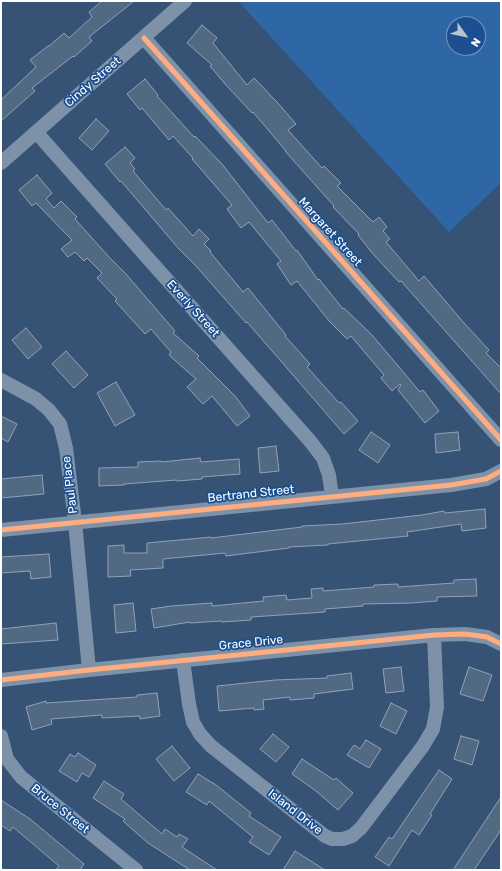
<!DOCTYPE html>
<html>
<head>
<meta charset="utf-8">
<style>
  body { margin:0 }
  #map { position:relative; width:502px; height:871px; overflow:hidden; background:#365274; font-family:Rubik,sans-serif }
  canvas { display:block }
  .frame { position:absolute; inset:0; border:2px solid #fff; pointer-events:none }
  .north { position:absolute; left:446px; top:16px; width:40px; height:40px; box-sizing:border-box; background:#1b4f8f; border:1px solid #7695bc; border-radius:50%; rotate:123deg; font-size:11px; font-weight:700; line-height:16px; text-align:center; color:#fff }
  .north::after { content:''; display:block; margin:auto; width:14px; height:18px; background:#b9c2ce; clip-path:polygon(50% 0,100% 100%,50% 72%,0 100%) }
</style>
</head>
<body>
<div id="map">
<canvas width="502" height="871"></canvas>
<div class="frame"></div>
<div class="north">N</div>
</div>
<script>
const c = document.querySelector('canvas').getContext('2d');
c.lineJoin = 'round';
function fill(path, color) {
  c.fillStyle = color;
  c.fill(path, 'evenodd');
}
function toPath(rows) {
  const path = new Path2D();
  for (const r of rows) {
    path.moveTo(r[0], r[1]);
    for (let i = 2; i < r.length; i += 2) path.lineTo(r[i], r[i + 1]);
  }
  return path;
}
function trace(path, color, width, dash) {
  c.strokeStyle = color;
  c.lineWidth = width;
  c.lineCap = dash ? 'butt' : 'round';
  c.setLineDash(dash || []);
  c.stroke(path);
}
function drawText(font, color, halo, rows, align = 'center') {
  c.font = font + ' Rubik,sans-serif';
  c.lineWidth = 3.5;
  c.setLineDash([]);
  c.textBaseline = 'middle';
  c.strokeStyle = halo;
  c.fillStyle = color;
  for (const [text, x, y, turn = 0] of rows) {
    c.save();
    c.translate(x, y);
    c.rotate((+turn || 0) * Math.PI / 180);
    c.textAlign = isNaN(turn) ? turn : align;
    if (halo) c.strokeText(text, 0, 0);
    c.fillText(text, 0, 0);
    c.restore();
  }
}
fill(toPath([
  [238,1,501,1,501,183,449,232],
  [454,24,478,24,478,48,454,48]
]), '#2f66a5');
const building = toPath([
  [102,1,134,1,89,37,92,41,74,57,73,56,32,88,35,91,1,121,1,100,36,67,30,60,48,46,49,46,64,33,69,38,92,17,89,12,102,1],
  [202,25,217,38,213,43,247,85,254,78,277,102,296,124,288,130,322,168,324,166,341,183,337,186,373,222,379,217,387,227,383,231,390,239,386,242,419,281,424,276,464,323,489,350,486,353,501,368,501,394,401,281,399,282,373,254,358,235,359,234,333,207,334,206,285,151,286,151,253,112,252,113,226,85,210,66,212,65,187,43,202,25],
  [145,79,158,95,157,96,194,137,195,136,222,164,268,223,272,220,296,251,297,250,318,280,319,279,343,309,344,308,372,335,420,392,423,390,439,411,425,423,398,390,401,385,400,384,392,391,381,378,384,375,351,336,347,339,330,322,297,281,291,285,277,264,281,261,249,222,241,228,227,209,232,205,192,159,193,158,173,136,169,140,142,108,140,110,127,94,145,79],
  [96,119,109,131,92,150,79,138,96,119],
  [125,147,135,158,130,163,135,169,133,171,166,210,168,208,193,236,199,229,209,239,204,244,211,251,210,252,243,292,248,288,286,335,285,336,310,364,307,367,339,403,341,402,358,421,344,434,247,322,246,323,196,266,179,249,121,181,120,182,105,164,125,147],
  [37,175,52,193,46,199,54,208,61,201,77,217,75,219,108,256,126,274,175,331,173,333,199,356,197,358,235,396,250,416,237,426,212,396,203,404,187,387,196,379,169,355,171,352,151,329,145,334,115,301,117,299,97,278,102,273,87,258,84,261,75,252,68,257,61,249,72,240,36,203,32,206,19,190,37,175],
  [26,328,42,347,28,359,12,340,26,328],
  [66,351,88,375,74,388,52,364,66,351],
  [116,382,135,415,115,426,97,393,116,382],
  [1,416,17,424,8,442,1,438,1,416],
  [371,432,390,445,378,463,359,450,371,432],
  [458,432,460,450,436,453,435,434,458,432],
  [276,446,279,471,260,473,258,448,276,446],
  [200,458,201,462,239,459,240,474,202,477,202,479,177,481,177,480,124,484,124,485,99,486,99,468,138,467,138,462,161,461,161,462,200,458],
  [42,475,44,494,1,498,1,479,42,475],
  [485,509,486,528,462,531,461,524,407,532,408,536,328,544,328,545,289,547,289,548,226,556,225,553,163,559,163,568,130,570,131,576,108,577,108,546,124,545,124,553,147,553,147,543,211,537,211,538,302,527,302,526,342,524,422,515,444,511,445,513,485,509],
  [49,554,51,577,31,579,30,571,1,573,1,557,49,554],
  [476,579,477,596,437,597,437,601,412,603,363,604,363,606,325,609,325,612,251,617,251,620,222,622,222,621,190,623,190,622,154,628,151,609,171,606,212,603,212,606,264,601,263,597,286,595,287,600,312,598,311,589,323,588,323,591,374,587,374,585,398,584,398,587,454,583,454,580,476,579],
  [133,603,136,631,116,633,114,605,133,603],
  [56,623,58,640,1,644,1,629,56,623],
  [401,667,404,691,386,693,383,669,401,667],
  [469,667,492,675,483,701,460,694,469,667],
  [351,673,353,689,314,694,314,698,290,700,290,697,263,700,264,709,254,710,254,708,219,711,217,686,275,680,327,678,327,676,351,673],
  [157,693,160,716,140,719,140,716,102,718,102,715,51,719,52,724,32,730,26,707,46,701,46,703,137,697,137,695,157,693],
  [391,703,407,711,396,734,380,726,391,703],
  [273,734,289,747,276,762,260,749,273,734],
  [461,736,479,741,472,765,454,759,461,736],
  [366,740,381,749,369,768,347,755,354,745,360,749,366,740],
  [172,746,190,768,174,781,156,759,172,746],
  [78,753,96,765,89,777,82,773,77,782,59,771,70,754,75,757,78,753],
  [302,759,334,780,336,778,353,793,338,810,316,791,292,774,302,759],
  [439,770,452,779,430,814,432,815,419,835,412,830,389,866,375,857,389,837,392,839,439,770],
  [198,774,216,785,251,813,249,816,281,837,269,855,249,842,253,837,209,801,207,805,186,792,198,774],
  [104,781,124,794,121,799,162,834,165,829,177,837,179,834,188,839,182,847,217,870,190,870,148,843,123,821,125,819,93,798,104,781],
  [501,797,501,829,497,836,474,870,453,870,501,797],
  [1,800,30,819,84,864,80,870,56,870,59,866,13,827,10,831,1,825,1,800],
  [295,851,325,870,283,870,295,851]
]);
fill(building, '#526984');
trace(building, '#92a2b6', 1);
trace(toPath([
  [144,38,501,440],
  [36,132,310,441,323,458,329,475,332,496],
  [1,163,185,1],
  [1,380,36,399,49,410,60,424,66,448,75,522,89,670],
  [1,530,451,485,486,479,501,471],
  [183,660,189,704,193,722,200,734,211,746,325,836,332,839,343,839,352,836,361,828,423,746,433,729,437,707,434,635],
  [1,680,89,670,434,635,465,634,487,637,501,644],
  [1,736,7,759,21,777,136,870]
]), '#7d92a8', 14);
trace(toPath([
  [144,38,501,440],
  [1,530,451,485,486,479,501,471],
  [1,680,89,670,434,635,465,634,487,637,501,644]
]), '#ffac80', 5);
drawText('12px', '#fff', '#1b4f8f', [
  ["Cindy Street",93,82,-41],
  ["Margaret Street",330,232,48],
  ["Everly Street",193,309,48],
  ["Paul Place",70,485,-97],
  ["Bertrand Street",251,494,-6],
  ["Grace Drive",251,643,-6],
  ["Bruce Street",60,809,39],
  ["Island Drive",295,812,38]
]);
</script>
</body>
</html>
